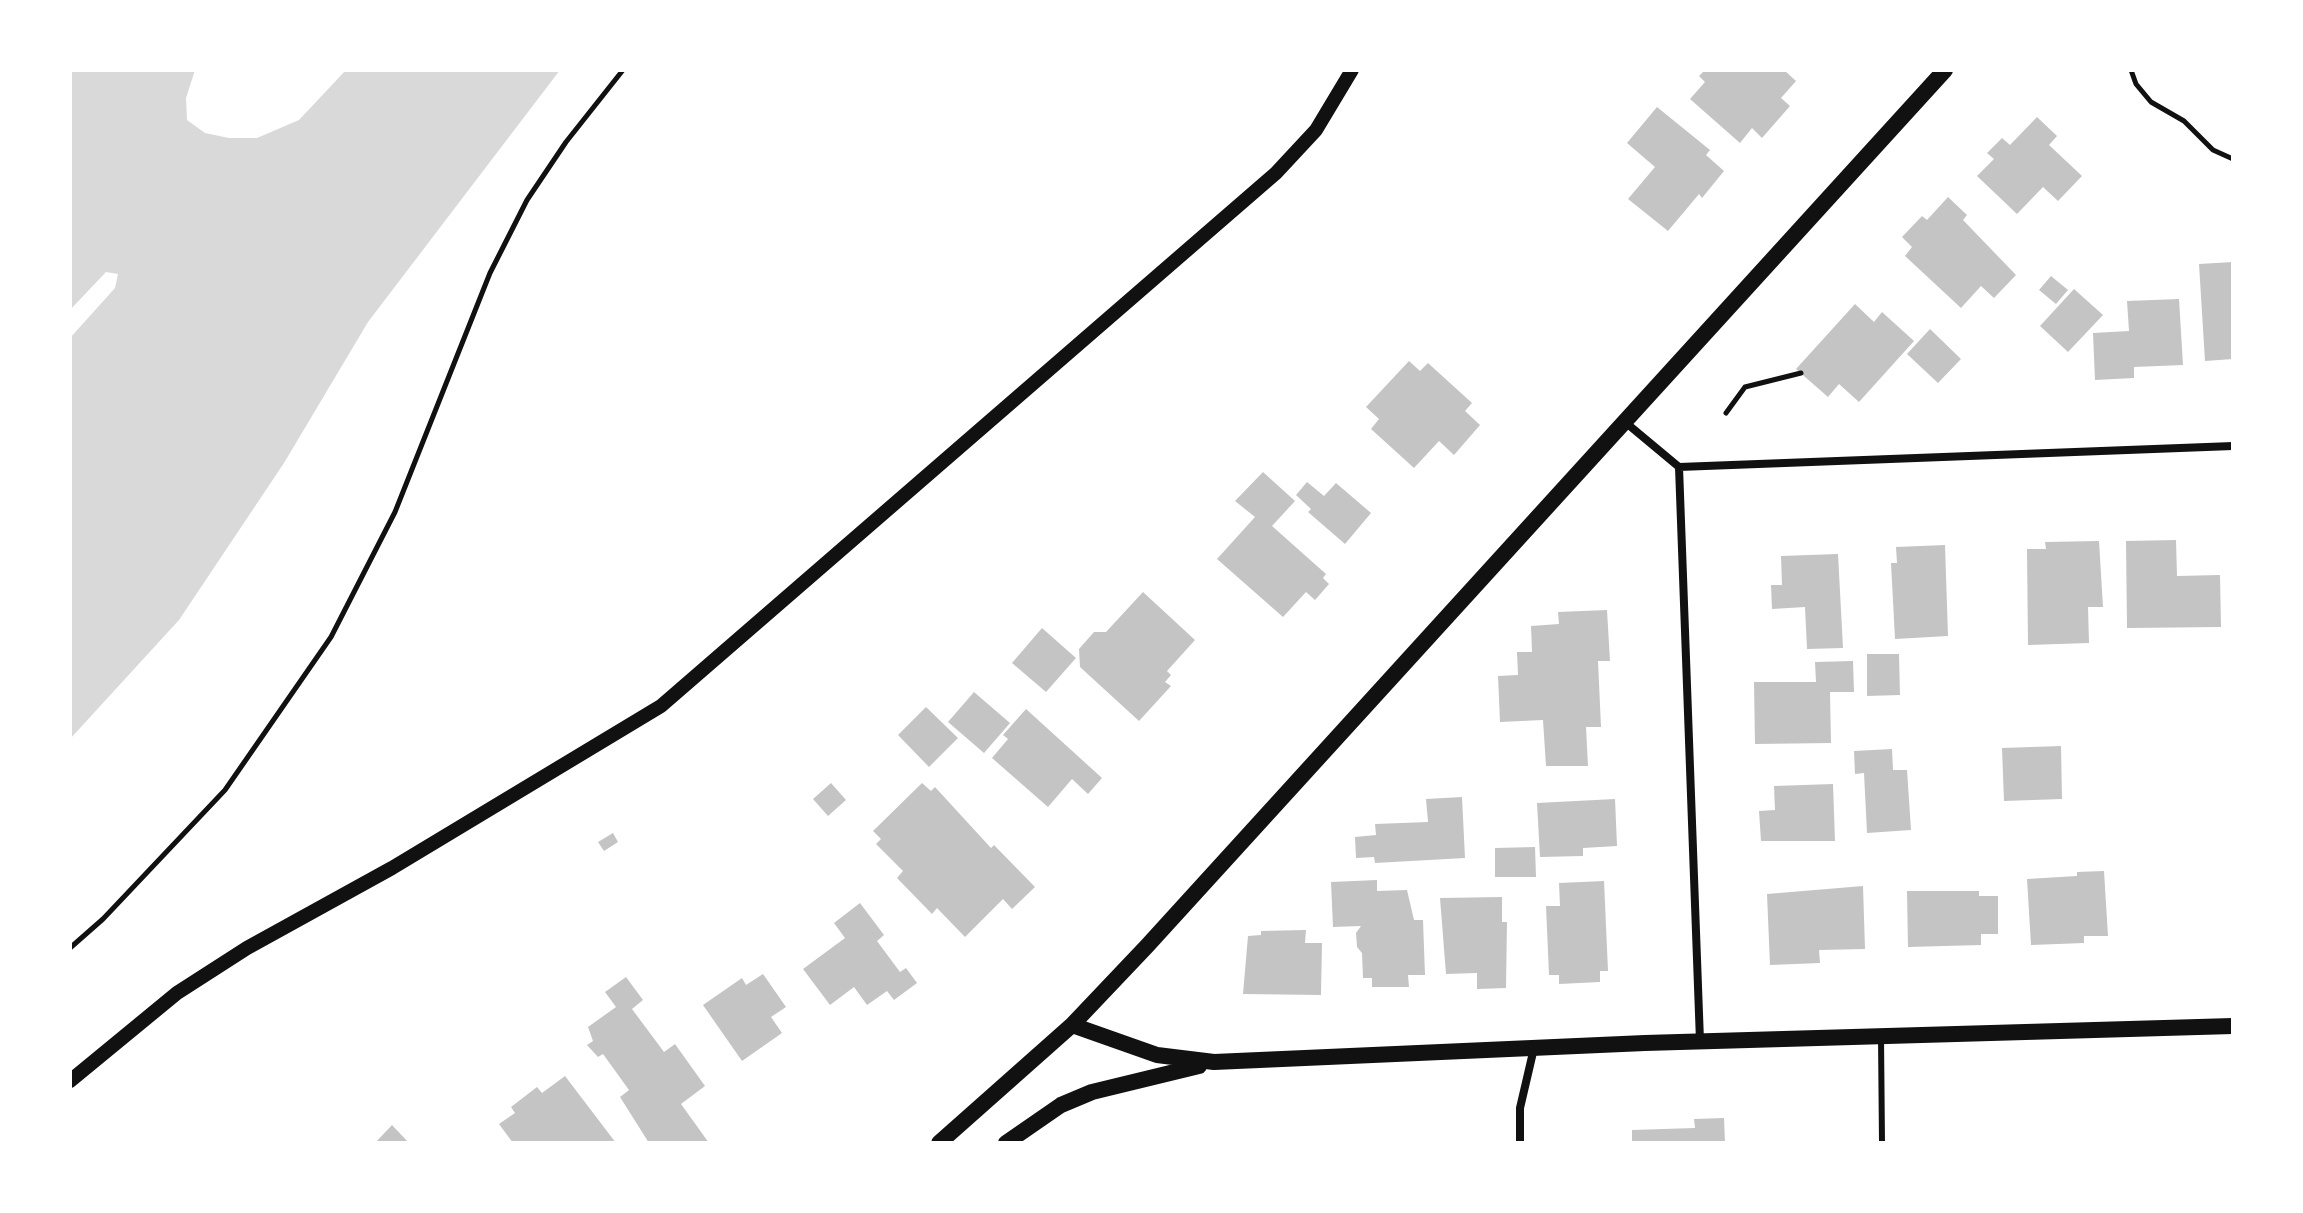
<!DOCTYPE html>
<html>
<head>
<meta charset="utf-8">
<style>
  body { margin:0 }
  #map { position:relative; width:2303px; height:1213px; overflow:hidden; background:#fff; font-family:Raleway,sans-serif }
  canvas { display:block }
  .frame { position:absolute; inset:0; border:72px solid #fff; pointer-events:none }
</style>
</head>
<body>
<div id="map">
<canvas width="2303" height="1213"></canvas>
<div class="frame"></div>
</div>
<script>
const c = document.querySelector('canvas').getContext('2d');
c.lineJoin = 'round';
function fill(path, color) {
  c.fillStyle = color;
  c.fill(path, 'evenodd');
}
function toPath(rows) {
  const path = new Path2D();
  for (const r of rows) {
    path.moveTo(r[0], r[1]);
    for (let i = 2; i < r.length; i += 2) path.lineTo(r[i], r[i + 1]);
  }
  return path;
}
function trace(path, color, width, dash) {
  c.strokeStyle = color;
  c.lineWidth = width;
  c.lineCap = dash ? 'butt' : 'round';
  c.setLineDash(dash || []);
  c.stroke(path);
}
fill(toPath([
  [70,70,195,70,186,98,187,120,205,133,229,138,257,138,299,120,346,70,560,70,368,322,284,463,179,620,70,739,70,338,115,288,118,274,106,272,70,310]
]), '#d9d9d9');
fill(toPath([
  [1705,70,1784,70,1796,81,1781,98,1790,106,1762,138,1752,128,1740,143,1690,99,1705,82,1699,76],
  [1657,107,1710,150,1706,155,1724,171,1702,198,1699,194,1668,231,1628,199,1655,167,1627,143],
  [2037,117,2057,136,2049,145,2082,176,2058,201,2043,187,2017,214,1977,176,1994,159,1987,153,2002,138,2010,145],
  [1948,197,1967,215,1963,220,2016,275,1994,298,1981,286,1961,308,1905,256,1912,247,1902,237,1922,216,1927,220],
  [2233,262,2233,359,2205,361,2199,264],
  [2051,276,2068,290,2056,304,2039,290],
  [2074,289,2103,315,2068,352,2040,326],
  [2179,299,2183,365,2134,367,2134,378,2095,380,2093,333,2129,331,2127,301],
  [1855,304,1874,322,1882,312,1914,341,1859,402,1839,384,1828,397,1796,369],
  [1930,329,1961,359,1938,383,1907,354],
  [1409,361,1420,371,1428,363,1472,403,1465,411,1480,425,1454,455,1439,441,1414,468,1371,429,1379,419,1366,407],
  [1263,472,1295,501,1272,526,1326,574,1323,578,1329,584,1315,600,1306,592,1283,617,1217,559,1255,517,1235,501],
  [1307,482,1324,496,1336,483,1371,513,1345,544,1308,512,1311,509,1296,495],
  [2176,540,2177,576,2220,575,2221,627,2127,628,2126,541],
  [2099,541,2103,607,2088,607,2089,643,2028,645,2027,549,2046,549,2045,542],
  [1945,545,1948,636,1895,639,1891,563,1897,563,1896,547],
  [1838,554,1843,648,1807,649,1805,607,1772,609,1771,585,1782,585,1781,556],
  [1143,592,1195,640,1167,671,1171,675,1165,682,1171,686,1139,721,1080,667,1079,649,1094,632,1106,632],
  [1607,610,1610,661,1598,661,1601,727,1586,727,1588,766,1546,766,1543,720,1500,722,1498,676,1518,675,1517,652,1532,652,1531,626,1559,624,1558,612],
  [1042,628,1076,658,1046,692,1012,663],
  [1867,654,1899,654,1900,695,1867,696],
  [1853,661,1854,692,1830,692,1831,743,1755,744,1754,682,1816,682,1815,662],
  [974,692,1010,723,984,753,948,722],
  [926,707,958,738,929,767,898,735],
  [1026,709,1102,778,1088,794,1072,779,1048,807,992,758,1008,739,1003,735],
  [2061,746,2062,799,2004,801,2002,748],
  [1892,749,1893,770,1907,770,1911,830,1867,833,1864,773,1855,774,1854,751],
  [831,783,846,800,828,816,813,799],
  [922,783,931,791,935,787,991,848,994,845,1035,887,1012,909,1003,899,965,937,937,908,932,914,897,878,903,871,876,844,881,839,873,831],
  [1833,784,1835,841,1761,841,1759,811,1775,810,1774,786],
  [1462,797,1465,858,1375,863,1374,857,1356,858,1355,837,1376,835,1375,824,1428,822,1426,799],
  [1615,799,1617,846,1583,848,1583,856,1540,857,1537,803],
  [613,833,618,842,604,851,598,842],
  [1535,847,1536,877,1495,877,1495,848],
  [2104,871,2108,936,2084,936,2084,943,2031,945,2027,879,2077,876,2077,872],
  [1377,880,1377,891,1407,890,1414,920,1423,920,1425,975,1408,975,1409,987,1372,987,1372,978,1363,978,1362,953,1357,947,1356,933,1361,926,1333,927,1331,882],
  [1604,881,1608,971,1600,971,1600,982,1559,984,1559,975,1549,975,1546,906,1560,906,1559,883],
  [1863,886,1865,949,1819,950,1820,963,1770,965,1767,894],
  [1907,891,1979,891,1979,896,1998,896,1998,934,1981,934,1981,945,1908,947],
  [1502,897,1502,922,1507,922,1506,988,1477,989,1477,973,1446,974,1440,898],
  [860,903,884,935,877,941,900,972,906,968,917,983,894,1000,887,991,867,1005,854,987,830,1005,803,969,845,938,834,923],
  [1306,930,1305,943,1322,943,1321,995,1243,994,1248,936,1261,935,1261,931],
  [763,974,786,1007,771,1017,782,1033,742,1061,703,1005,742,978,746,985],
  [626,977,643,1000,632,1009,664,1052,675,1044,705,1086,681,1104,709,1143,649,1143,620,1097,629,1090,603,1054,598,1057,587,1045,593,1041,588,1027,616,1007,605,992],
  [565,1076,616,1143,513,1143,499,1124,515,1113,511,1107,537,1087,542,1093],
  [1724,1118,1725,1143,1632,1143,1632,1130,1695,1128,1694,1119],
  [392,1125,409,1143,375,1143]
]), '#c4c4c4');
trace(toPath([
  [2131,70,2136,84,2151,102,2184,121,2213,150,2233,159],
  [1726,413,1745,387,1801,373],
  [70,948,103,919,225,790,331,637,395,512,490,273,527,200,566,142,623,70]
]), '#111', 5);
trace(toPath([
  [1881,1037,1882,1143]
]), '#111', 6);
trace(toPath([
  [1625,422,1679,467,2233,446],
  [1679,467,1700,1041],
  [1520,1143,1520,1108,1534,1048]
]), '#111', 8);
trace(toPath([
  [70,1081,177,993,247,948,392,868,661,706,1276,173,1316,130,1352,70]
]), '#111', 14);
trace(toPath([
  [1072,1025,1157,1055,1214,1062,1645,1043,2233,1026],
  [939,1143,1072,1025,1147,946,1945,70],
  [1006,1143,1061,1105,1092,1092,1199,1066]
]), '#111', 16);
</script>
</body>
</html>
